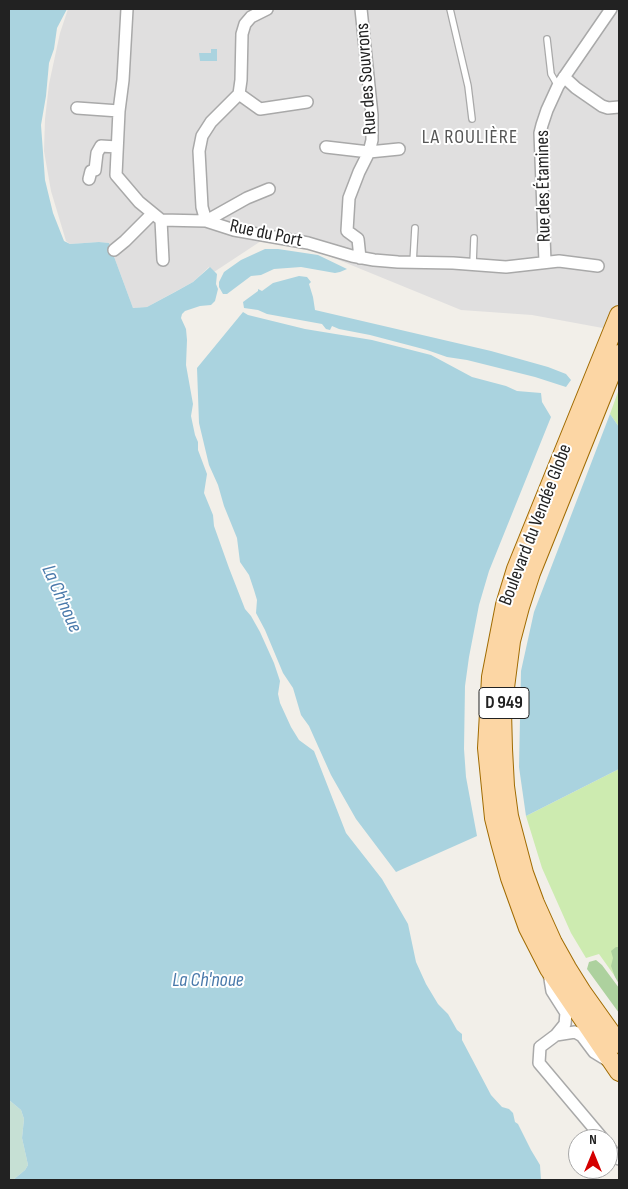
<!DOCTYPE html>
<html>
<head>
<meta charset="utf-8">
<style>
  body { margin:0 }
  #map { position:relative; width:628px; height:1189px; overflow:hidden; background:#f2efe9; font-family:"Sofia Sans Condensed",sans-serif }
  canvas { display:block }
  .frame { position:absolute; inset:0; border:10px solid #222; pointer-events:none }
  .north { position:absolute; left:568px; top:1129px; width:50px; height:50px; box-sizing:border-box; background:#fff; border:1px solid #a7a7a7; border-radius:50%; rotate:0deg; font-size:14px; font-weight:700; line-height:20px; text-align:center; color:#222 }
  .north::after { content:''; display:block; margin:auto; width:18px; height:22px; background:#d40000; clip-path:polygon(50% 0,100% 100%,50% 72%,0 100%) }
</style>
</head>
<body>
<div id="map">
<canvas width="628" height="1189"></canvas>
<div class="frame"></div>
<div class="north">N</div>
</div>
<script>
const c = document.querySelector('canvas').getContext('2d');
c.lineJoin = 'round';
function fill(path, color) {
  c.fillStyle = color;
  c.fill(path, 'evenodd');
}
function toPath(rows) {
  const path = new Path2D();
  for (const r of rows) {
    path.moveTo(r[0], r[1]);
    for (let i = 2; i < r.length; i += 2) path.lineTo(r[i], r[i + 1]);
  }
  return path;
}
function trace(path, color, width, dash) {
  c.strokeStyle = color;
  c.lineWidth = width;
  c.lineCap = dash ? 'butt' : 'round';
  c.setLineDash(dash || []);
  c.stroke(path);
}
function drawText(font, color, halo, rows, align = 'center') {
  c.font = font + ' "Sofia Sans Condensed",sans-serif';
  c.lineWidth = 4;
  c.setLineDash([]);
  c.textBaseline = 'middle';
  c.strokeStyle = halo;
  c.fillStyle = color;
  for (const [text, x, y, turn = 0] of rows) {
    c.save();
    c.translate(x, y);
    c.rotate((+turn || 0) * Math.PI / 180);
    c.textAlign = isNaN(turn) ? turn : align;
    if (halo) c.strokeText(text, 0, 0);
    c.fillText(text, 0, 0);
    c.restore();
  }
}
fill(toPath([
  [68,9,619,9,619,331,532,315,461,310,307,247,261,241,214,272,209,267,193,282,147,307,133,308,109,243,99,242,70,244,66,241,51,191,44,151,45,119,49,84,60,33]
]), '#e0dfdf');
fill(toPath([
  [619,389,619,427,610,414],
  [619,769,619,982,599,954,586,958,571,933,542,868,526,816]
]), '#cdebb0');
fill(toPath([
  [616,947,619,947,619,984,615,977,611,966,613,958,611,951],
  [596,960,602,965,619,988,619,1013,587,969,589,962]
]), '#add19e');
fill(toPath([
  [9,1100,21,1110,24,1119,22,1138,28,1165,25,1170,13,1180,9,1180]
]), '#c6e0d4');
fill(toPath([
  [9,9,67,9,57,28,54,49,49,63,46,96,41,125,45,180,53,213,64,241,70,244,99,242,109,243,133,308,147,307,175,292,193,282,210,267,217,274,216,284,218,289,215,301,211,305,200,306,185,311,182,314,181,318,186,329,187,340,186,365,193,404,191,416,195,435,198,442,198,450,207,474,204,493,213,515,214,526,229,568,245,609,251,616,260,632,274,663,280,681,278,694,280,703,291,727,299,740,314,751,346,833,382,879,408,924,416,962,426,984,438,1004,448,1014,457,1030,462,1034,462,1040,491,1095,502,1107,509,1109,513,1113,515,1122,518,1124,531,1150,540,1165,541,1180,13,1180,25,1170,28,1165,22,1138,24,1119,21,1110,9,1100],
  [211,49,217,49,217,61,200,61,199,53,211,53],
  [265,249,278,249,318,255,347,269,340,272,335,273,301,267,274,269,261,275,251,276,227,294,223,294,219,287,219,282,224,272,241,260],
  [299,276,307,277,311,282,309,284,313,297,315,310,491,351,548,367,566,374,571,380,566,387,535,377,467,360,447,357,427,350,370,335,339,329,332,326,330,330,326,329,322,324,267,314,258,310,244,308,243,302,258,291,258,289,262,291,273,283],
  [243,312,248,315,305,329,372,340,431,355,472,377,506,386,517,391,541,393,542,402,551,417,489,571,479,605,469,657,465,686,464,749,466,777,477,836,396,872,356,819,331,775,309,726,301,715,293,688,283,673,265,630,256,613,257,600,254,590,249,575,240,562,237,538,224,506,218,485,209,465,199,423,197,368],
  [610,414,619,427,619,769,526,816,519,767,521,671,534,612]
]), '#aad3df');
const lane = toPath([
  [450,9,468,86,472,119],
  [547,39,551,74,558,86],
  [413,263,415,228],
  [473,264,474,238]
]);
const street = toPath([
  [127,9,123,80,119,111,116,175,139,202,161,220,206,221,234,230,308,243,352,256,374,260,398,262,453,263,506,267,559,261,598,266],
  [267,9,251,17,245,24,242,34,241,80,239,94,211,122,202,136,199,151,202,207,206,221,247,198,269,189],
  [564,77,576,88,602,106,608,108,619,107],
  [239,94,260,109,307,102],
  [77,108,119,111],
  [326,147,369,152,399,149],
  [89,179,91,171,95,170,97,153,101,146,117,147],
  [161,220,163,260],
  [114,250,125,241,152,214],
  [360,258,358,239,347,231,349,198,359,172,369,152,372,140,372,115,361,9],
  [545,262,540,133,542,125,547,110,558,86,611,9],
  [549,973,552,991,566,1013,565,1024,556,1035,540,1047,539,1063,603,1139],
  [556,1035,575,1032,582,1036,594,1052,607,1060],
  [608,1146,619,1159]
]);
const primary = toPath([
  [619,315,516,569,505,605,491,677,487,748,494,818,500,842,510,878,528,928,549,969,619,1072],
  [619,354,531,573,520,607,511,641,502,711,503,749,505,786,509,816,524,873,535,903,553,943,567,968,582,992,619,1044]
]);
trace(lane, '#a9a9a9', 8);
trace(street, '#a9a9a9', 14);
trace(primary, '#a06b00', 20);
trace(lane, '#fff', 5.5);
trace(street, '#fff', 11);
trace(primary, '#fcd6a4', 18);
for (const [x, y, w] of [
  [504,703,50]
]) {
  const box = new Path2D();
  box.roundRect(x - w / 2, y - 15.5, w, 31, 4);
  c.fillStyle = '#fff';
  c.fill(box);
  trace(box, '#222', 1);
}
drawText('bold 18px', '#222', null, [
  ["D 949",504,703]
]);
drawText('19px', '#222', '#fff', [
  ["Rue des Souvrons",367,79,-94],
  ["Rue des Étamines",544,186,-91],
  ["Rue du Port",266,234,12],
  ["Boulevard du Vendée Globe",536,525,-69]
]);
c.letterSpacing = '1px';
drawText('20px', '#555', '#fff', [
  ["LA ROULIÈRE",470,138]
]);
c.letterSpacing = '0px';
drawText('italic 20px', '#4a7aab', '#fff', [
  ["La Ch'noue",61,599,66],
  ["La Ch'noue",208,981]
]);
</script>
</body>
</html>
